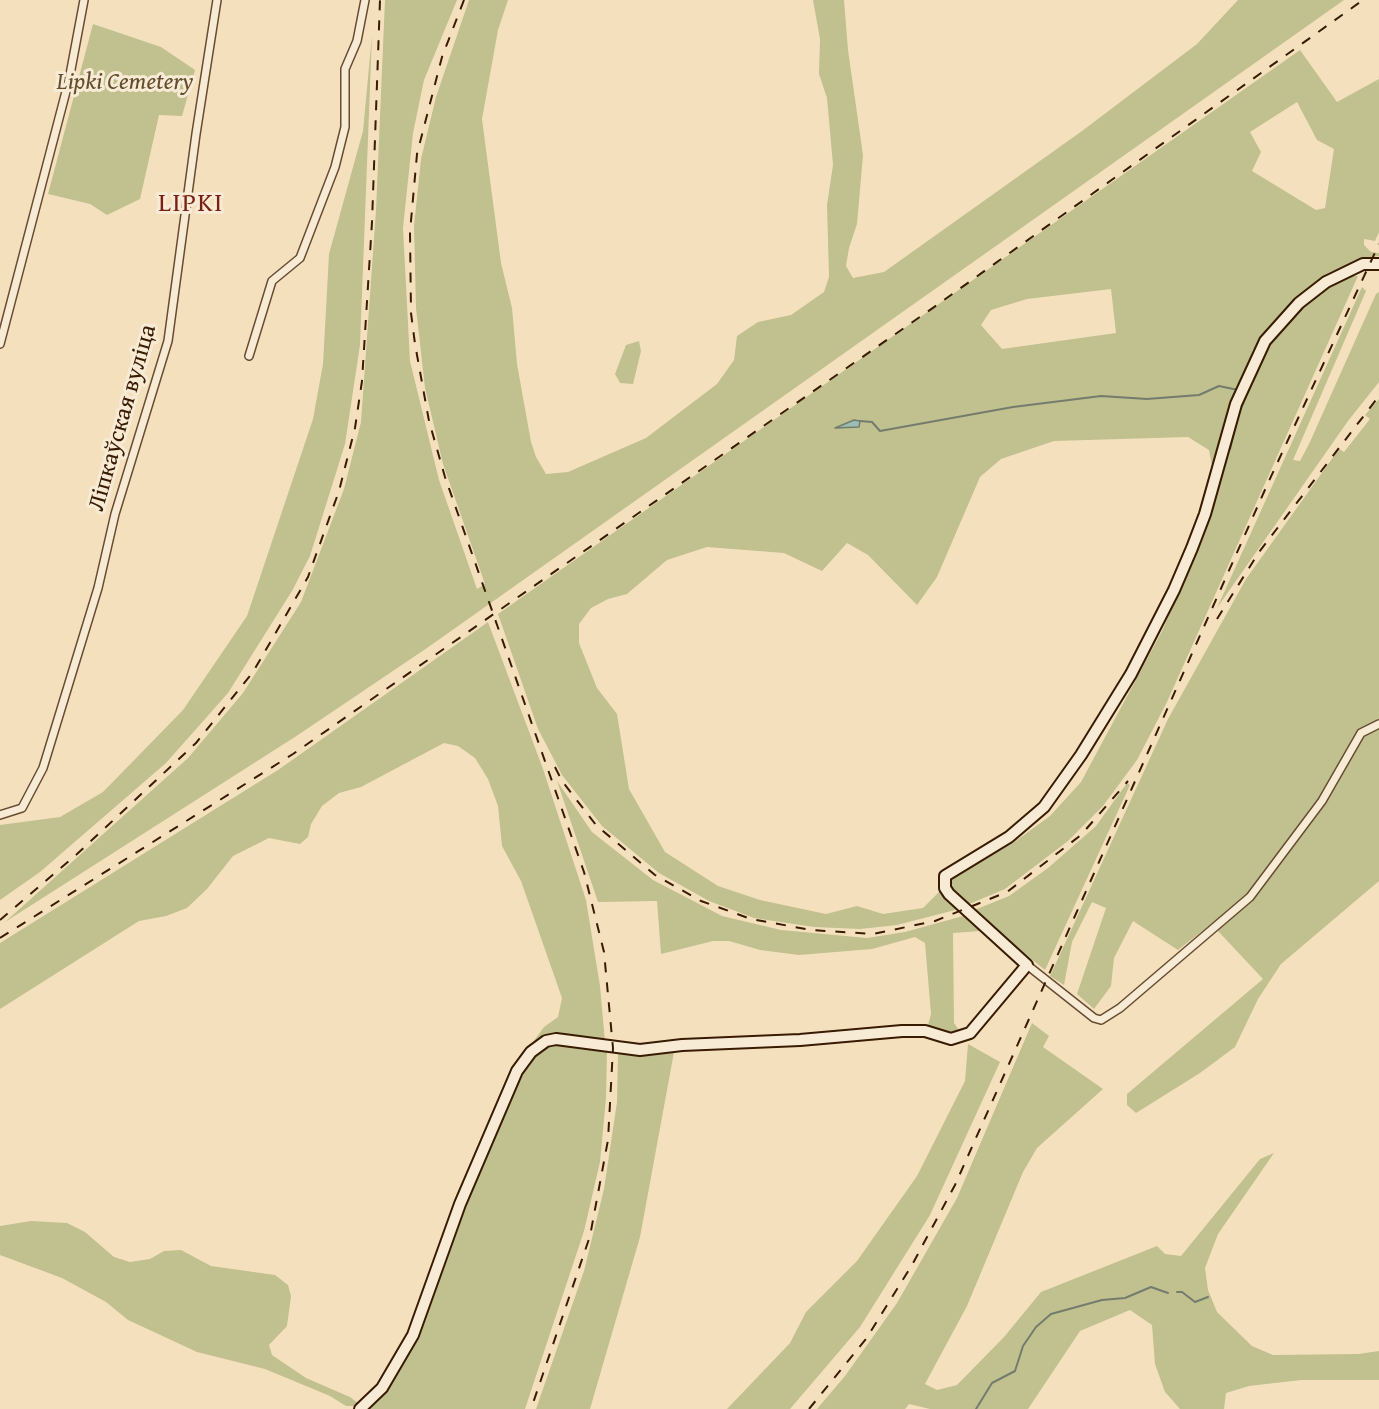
<!DOCTYPE html>
<html>
<head>
<meta charset="utf-8">
<style>
  body { margin:0 }
  canvas { display:block; background:#f5e0be }
</style>
</head>
<body>
<canvas width="1379" height="1409"></canvas>
<script>
const c = document.querySelector('canvas').getContext('2d');
c.lineJoin = 'round';
function fill(path, color) {
  c.fillStyle = color;
  c.fill(path, 'evenodd');
}
function toPath(rows) {
  const path = new Path2D();
  for (const r of rows) {
    path.moveTo(r[0], r[1]);
    for (let i = 2; i < r.length; i += 2) path.lineTo(r[i], r[i + 1]);
  }
  return path;
}
function trace(path, color, width, dash) {
  c.strokeStyle = color;
  c.lineWidth = width;
  c.lineCap = dash ? 'butt' : 'round';
  c.setLineDash(dash || []);
  c.stroke(path);
}
function drawText(font, color, halo, rows, align = 'center') {
  c.font = font + ' "Gentium Book Plus",serif';
  c.lineWidth = 6;
  c.setLineDash([]);
  c.textBaseline = 'middle';
  c.strokeStyle = halo;
  c.fillStyle = color;
  for (const [text, x, y, turn = 0] of rows) {
    c.save();
    c.translate(x, y);
    c.rotate((+turn || 0) * Math.PI / 180);
    c.textAlign = isNaN(turn) ? turn : align;
    if (halo) c.strokeText(text, 0, 0);
    c.fillText(text, 0, 0);
    c.restore();
  }
}
fill(toPath([
  [385,0,457,0,424,80,413,133,403,228,410,361,439,480,477,589,485,584,443,464,425,388,416,308,414,226,421,159,436,97,469,0,508,0,498,30,482,119,501,263,512,308,517,364,531,442,536,457,546,474,568,472,646,438,717,384,734,360,737,336,758,322,791,315,824,292,829,277,827,205,833,165,827,98,819,74,820,39,813,0,844,0,848,50,863,155,857,224,849,248,846,266,853,278,884,272,1082,131,1197,44,1238,0,1344,0,427,648,298,735,5,922,188,758,243,693,301,602,344,489,361,422,376,210],
  [93,24,161,47,195,70,182,116,159,115,140,199,107,215,90,204,48,194],
  [372,35,360,345,345,444,310,556,292,591,228,693,166,763,40,872,0,900,0,825,60,817,103,792,183,710,247,616,313,419,323,364,329,254,363,131],
  [1300,50,1337,102,1379,79,1379,232,1375,241,1364,239,1364,245,1371,252,1379,253,1379,256,1364,258,1328,273,1279,316,1253,350,1231,404,1213,471,1209,450,1188,437,1054,441,1001,459,980,477,937,577,917,605,868,555,847,543,822,571,784,553,707,547,667,560,627,594,608,599,591,608,579,624,579,643,597,688,617,714,629,789,665,852,718,886,760,900,826,914,857,906,883,914,923,908,941,890,959,909,897,925,860,929,814,927,754,918,709,901,659,873,602,826,562,775,538,729,498,614],
  [1297,102,1317,140,1334,149,1325,208,1316,210,1252,171,1261,152,1250,132],
  [1111,289,1116,333,1002,349,981,325,991,310,1027,299],
  [1348,276,1358,276,1167,702,1137,760,1103,806,1068,841,1005,889,967,905,954,895,948,881,1013,843,1050,816,1081,782,1162,631,1202,541,1238,416,1270,341,1323,289],
  [1362,287,1366,291,1293,460,1300,461,1309,444,1376,294,1379,292,1379,382,1348,421,1217,608],
  [639,341,641,351,633,384,620,383,615,374,626,345],
  [1379,399,1379,881,1281,964,1258,999,1235,1047,1200,1073,1136,1113,1127,1105,1127,1094,1263,979,1217,930,1230,919,1224,914,1178,950,1133,921,1114,958,1111,986,1094,1009,1077,994,1106,908,1092,902,1072,942,1064,985,1050,976,1168,719,1246,579,1339,449,1344,452,1370,419,1365,415],
  [488,622,543,769,586,900,600,986,605,1042,561,1034,528,1049,544,1027,558,1017,562,998,521,881,502,846,498,806,488,779,475,758,458,746,444,743,361,787,339,793,322,806,311,824,308,837,300,844,269,838,233,856,207,889,187,908,166,916,139,921,0,1009,0,943,278,770],
  [557,781,592,832,653,880,722,916,781,930,867,938,905,932,963,916,980,931,953,933,954,1023,961,1033,946,1035,927,1029,931,1014,925,943,915,937,872,949,799,955,760,950,729,941,713,941,661,954,657,901,598,902],
  [1127,783,1130,785,1045,970,972,911,1009,896,1048,868,1096,826],
  [1032,1023,1049,1036,1043,1047,1103,1089,1037,1148,1023,1172,967,1306,925,1384,937,1390,957,1385,1004,1337,1041,1292,1157,1246,1165,1254,1181,1256,1260,1159,1274,1153,1218,1234,1205,1268,1208,1290,1217,1312,1252,1346,1273,1355,1358,1354,1379,1351,1379,1380,1301,1380,1249,1386,1226,1393,1224,1409,1180,1409,1165,1392,1155,1364,1152,1325,1130,1310,1080,1331,1028,1409,930,1409,909,1404,905,1409,817,1409,845,1376,897,1303,957,1198],
  [554,1042,607,1050,606,1098,600,1162,584,1231,525,1409,366,1409,384,1391,525,1065,540,1051],
  [968,1044,1000,1062,930,1215,860,1327,790,1409,727,1409,790,1343,806,1312,857,1261,917,1176,965,1081],
  [674,1052,640,1237,590,1409,536,1409,584,1271,604,1189,617,1102,618,1053],
  [31,1221,67,1223,85,1232,114,1257,130,1262,150,1259,164,1251,181,1250,211,1266,275,1275,288,1285,291,1296,287,1326,269,1345,272,1355,306,1378,350,1397,358,1403,357,1406,346,1406,330,1396,265,1369,197,1352,128,1320,106,1302,62,1278,0,1255,0,1226]
]), '#c0c18e');
const water = toPath([
  [854,420,860,421,859,427,835,428,854,420]
]);
fill(water, '#9cbdb4');
trace(water, '#747c6d', 1.5);
trace(toPath([
  [860,421,872,422,880,431,1013,407,1101,396,1147,399,1199,395,1219,386,1238,390],
  [1230,449,1238,416,1251,383],
  [1177,1292,1182,1292,1195,1302,1208,1297],
  [976,1409,992,1383,1015,1371,1023,1346,1036,1327,1051,1314,1102,1300,1125,1298,1151,1287,1168,1293]
]), '#747c6d', 2);
const street = toPath([
  [0,344,69,80,84,0],
  [249,356,272,281,300,258,335,167,345,127,345,69,357,41,365,0],
  [0,815,22,808,43,768,98,588,115,514,168,341,196,134,217,0],
  [1027,965,1094,1018,1101,1020,1120,1008,1250,897,1322,801,1361,733,1379,724]
]);
const secondary = toPath([
  [360,1409,382,1388,413,1335,460,1204,517,1071,531,1052,546,1041,556,1039,640,1050,682,1045,800,1040,902,1031,925,1031,951,1039,970,1033,1027,965,949,894,945,888,945,876,1009,837,1044,807,1081,755,1131,674,1174,590,1192,548,1205,514,1236,404,1265,341,1299,303,1326,282,1363,264,1379,264]
]);
trace(street, '#684c31', 10);
trace(secondary, '#391b02', 14);
trace(street, '#f8ebd5', 7);
trace(secondary, '#f8ebd5', 10);
trace(toPath([
  [464,0,442,57,417,154,410,232,411,313,415,344,429,421,445,477,584,872,604,952,613,1048,608,1140,590,1236,531,1409],
  [1217,619,1259,552,1379,396],
  [555,767,562,781,596,825,655,875,701,901,751,919,811,930,873,934,935,921,1007,892,1081,835,1128,781],
  [0,920,77,854,196,743,253,672,308,577,339,491,355,428,362,381,372,222,380,0],
  [0,938,293,754,937,305,1363,0],
  [809,1409,866,1339,912,1265,955,1185,1268,483,1379,244]
]), '#391b02', 2, [10, 10]);
drawText('italic 24px', '#624d2c', '#f8ebd5', [
  ["Lipki Cemetery",125,83]
]);
drawText('24px', '#391b02', '#f8ebd5', [
  ["Ліпкаўская вуліца",123,418,-74]
]);
c.letterSpacing = '1.5px';
drawText('26px', '#7a1f14', '#f8ebd5', [
  ["LIPKI",191,204]
]);
c.letterSpacing = '0px';
</script>
</body>
</html>
